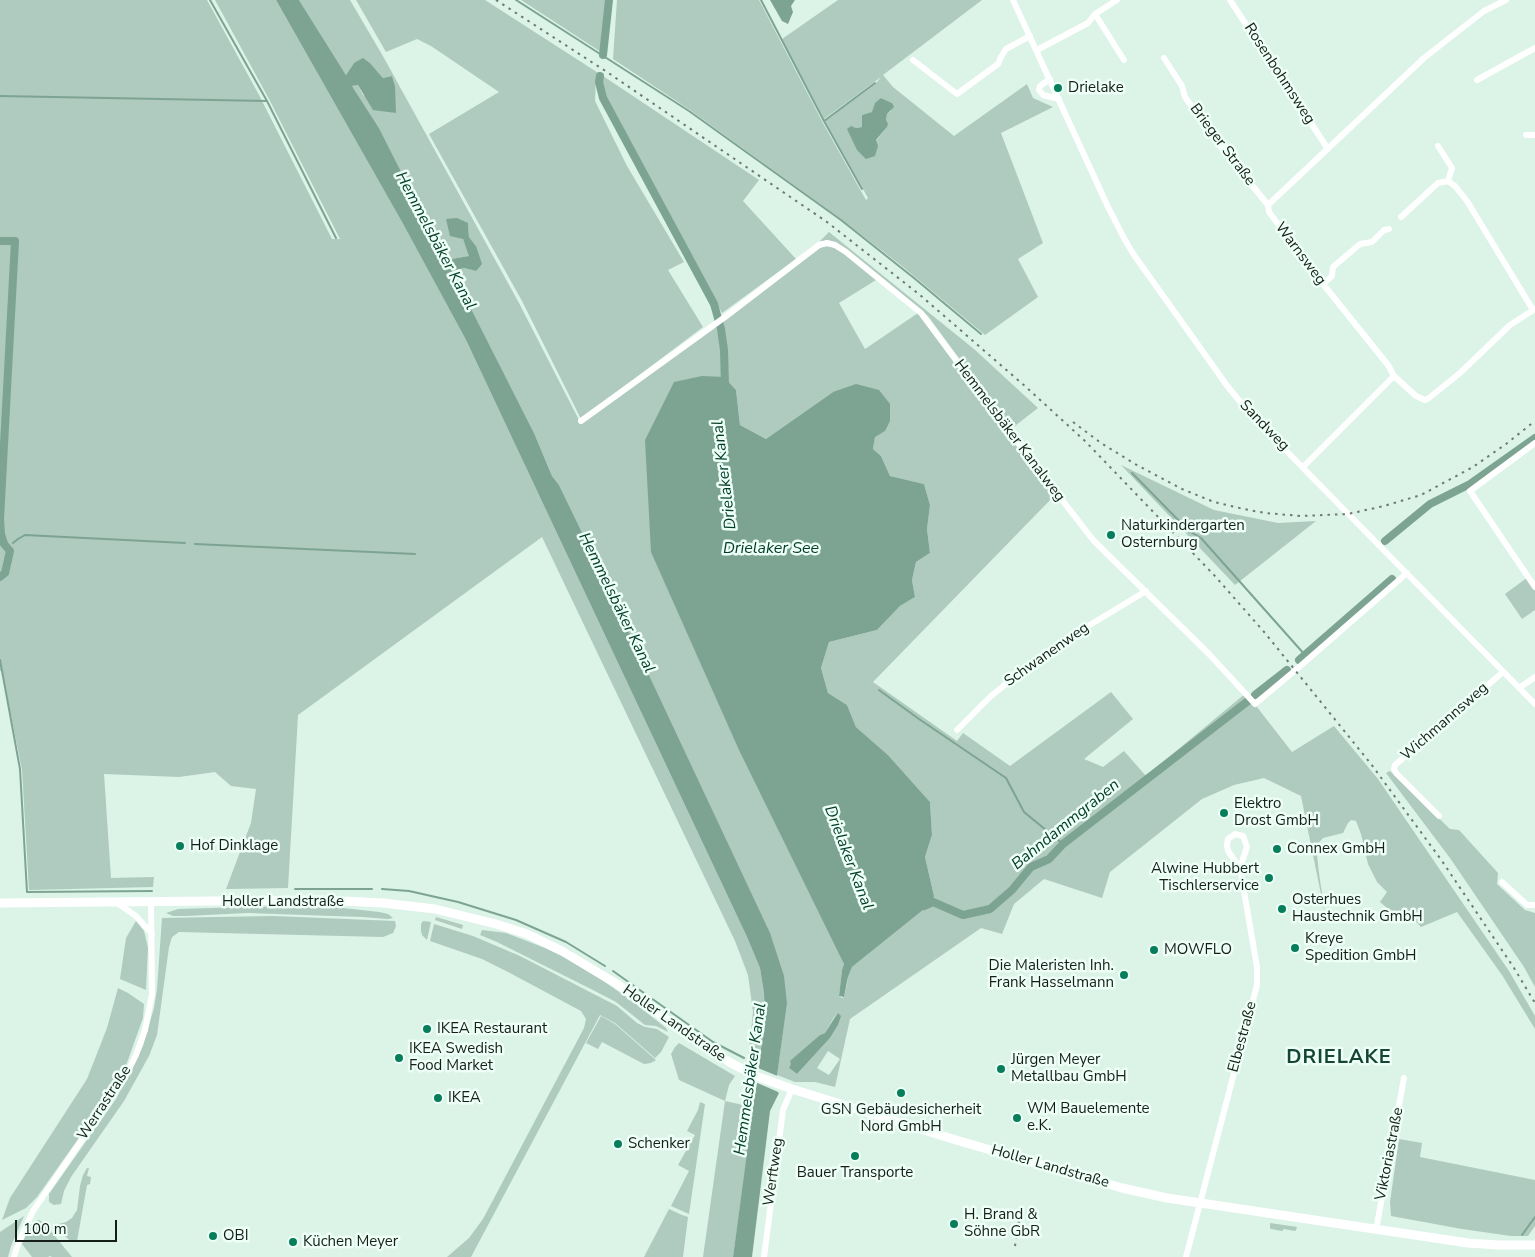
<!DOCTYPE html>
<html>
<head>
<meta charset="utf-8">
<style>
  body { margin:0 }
  #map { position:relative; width:1535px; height:1257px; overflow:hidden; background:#dcf3e8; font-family:"Nunito Sans",sans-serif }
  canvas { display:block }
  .scale { position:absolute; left:15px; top:1220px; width:102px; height:22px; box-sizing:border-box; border:2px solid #161e1a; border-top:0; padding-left:6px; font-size:15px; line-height:18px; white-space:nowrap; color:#161e1a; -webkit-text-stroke:4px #edfff6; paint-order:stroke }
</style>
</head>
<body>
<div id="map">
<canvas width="1535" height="1257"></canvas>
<div class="scale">100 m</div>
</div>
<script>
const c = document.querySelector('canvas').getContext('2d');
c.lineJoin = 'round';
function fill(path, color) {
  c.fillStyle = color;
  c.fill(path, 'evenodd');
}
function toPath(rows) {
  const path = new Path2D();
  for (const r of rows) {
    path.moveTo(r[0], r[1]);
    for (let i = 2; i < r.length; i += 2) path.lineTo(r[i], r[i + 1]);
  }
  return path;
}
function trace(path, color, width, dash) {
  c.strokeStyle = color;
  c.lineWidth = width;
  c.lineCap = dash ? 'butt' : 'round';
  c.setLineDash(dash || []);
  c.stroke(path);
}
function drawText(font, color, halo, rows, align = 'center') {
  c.font = font + ' "Nunito Sans",sans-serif';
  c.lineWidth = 5;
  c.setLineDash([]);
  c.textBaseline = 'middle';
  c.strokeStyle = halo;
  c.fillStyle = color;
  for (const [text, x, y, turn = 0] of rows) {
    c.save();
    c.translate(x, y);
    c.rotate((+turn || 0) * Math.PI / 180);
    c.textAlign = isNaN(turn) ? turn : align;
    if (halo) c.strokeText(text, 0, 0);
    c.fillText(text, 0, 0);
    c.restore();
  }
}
fill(toPath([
  [0,0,207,0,259,95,332,239,340,239,269,99,215,0,276,0,402,222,466,340,747,937,760,968,764,993,765,1019,759,1062,748,1058,753,1012,748,975,735,941,542,537,298,715,288,888,226,889,251,823,256,789,231,786,215,772,179,777,104,774,111,878,154,877,153,887,29,890,22,770,2,671,0,671,0,243,13,244,5,387,8,388,17,240,0,238],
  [299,0,350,0,384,58,519,303,579,420,579,424,817,249,825,246,833,247,843,253,876,280,839,303,865,349,918,313,971,386,1054,496,873,682,957,741,963,733,1010,766,1111,692,1133,719,1084,759,1103,767,1124,751,1146,776,1246,693,1292,752,1334,726,1378,779,1509,971,1535,1016,1535,1029,1502,975,1457,912,1421,927,1404,909,1396,916,1380,902,1387,892,1377,882,1368,864,1361,834,1356,821,1351,820,1348,823,1343,833,1323,838,1316,846,1319,873,1325,914,1301,796,1264,778,1234,785,1202,799,1110,872,1102,898,1044,879,1014,904,1002,934,981,928,850,1019,835,1087,815,1082,795,1082,777,1075,787,1004,576,520,559,485,552,476,534,433,452,271,464,268,476,271,476,246,469,237,468,223,463,239,470,256,446,260,379,128,352,86,358,85,363,95,395,113,395,87,392,76,383,78,371,64,354,63,346,75],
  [724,377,736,390,740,425,766,439,833,392,885,431,875,436,873,449,881,456,890,476,924,484,930,505,927,529,930,553,916,562,912,580,915,597,900,606,877,630,829,642,821,668,828,693,847,705,856,727,888,755,930,802,932,835,925,857,934,896,933,902,852,967,848,977,847,985,844,997,842,998,839,996,842,970,844,965],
  [838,1013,838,1025,830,1038,797,1074,789,1068,820,1035,825,1033,834,1017],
  [828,1051,840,1059,829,1075,817,1068],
  [356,0,485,0,606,78,759,180,743,201,796,259,722,313,602,94,600,81,596,78,595,101,627,166,684,262,668,270,703,327,581,419,522,301,429,134,499,92,431,46,417,39,386,52],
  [521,0,607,0,601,52],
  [617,0,759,0,823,123,866,200,868,198,825,121,876,83,881,77,824,119,782,39,838,0,982,0,883,75,893,87,954,136,1027,84,1033,98,1053,107,1001,133,1043,243,1018,259,1038,297,985,335,903,267,841,219,690,110,613,59],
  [881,98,892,103,891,111,887,114,886,120,887,127,876,141,851,127,856,128,862,127,862,115,873,112],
  [829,232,974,349,1038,408,1011,429,928,316,837,243,820,241],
  [1121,465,1214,510,1278,523,1316,521,1235,585],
  [1528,577,1535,586,1535,610,1522,619,1505,594],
  [1390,771,1450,829,1459,830,1498,873,1497,884,1525,910,1535,913,1535,987,1524,967,1450,858,1386,773],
  [316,905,379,912,388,914,393,918,388,919,362,917,248,913,186,916,173,916,166,913,178,909],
  [273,916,395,921,396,926,393,933,383,937,179,932,172,937,169,947,157,1035,149,1056,124,1101,71,1177,64,1191,61,1204,54,1205,49,1202,49,1194,56,1184,116,1099,143,1046,154,1008,157,989,162,918],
  [436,917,463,925,462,929,435,920],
  [136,921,144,931,148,948,146,990,120,979,126,938],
  [423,921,431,922,427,940,422,935,421,931,421,924],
  [434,924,473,936,520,956,617,1006,637,1023,645,1027,657,1029,669,1037,661,1052,655,1058,615,1023,600,1015,471,1257,447,1257,469,1238,483,1219,584,1028,586,1019,581,1011,510,973,482,959,430,941],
  [482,930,506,933,545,948,564,957,602,980,632,1001,666,1028,668,1032,656,1026,645,1025,616,1002,591,989,497,942,480,935],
  [118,988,128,993,144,1004,143,1018,124,1071,88,1125,37,1197,26,1208,2,1220,10,1198,87,1079,107,1028],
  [601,1016,615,1024,656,1060,651,1063,644,1064,602,1042,598,1049,586,1043],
  [679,1043,735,1076,729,1085,725,1101,743,1105,745,1097,748,1092,756,1091,733,1257,703,1257,725,1101,679,1080,671,1054,675,1047],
  [700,1102,705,1104,689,1214,671,1206,689,1171,678,1165,695,1135,687,1131,698,1110],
  [1399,1139,1422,1143,1420,1157,1535,1180,1535,1226,1528,1236,1511,1236,1462,1229,1391,1216,1390,1202],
  [87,1168,89,1168,87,1176,91,1177,90,1184,87,1185,77,1241,71,1242,55,1225,66,1222,72,1218,77,1210,80,1186,83,1175],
  [669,1209,682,1215,688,1217,683,1257,644,1257],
  [24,1216,11,1246,8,1257,0,1257,0,1232],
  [39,1220,45,1224,72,1257,52,1257,50,1256,48,1257,32,1257,22,1244,31,1223],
  [1270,1223,1297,1227,1296,1230,1295,1231,1284,1229,1282,1231,1271,1229,1270,1228]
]), '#afcabe');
fill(toPath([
  [276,0,299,0,346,75,354,63,363,58,371,64,383,78,392,76,395,86,396,113,373,110,358,85,352,86,379,128,446,260,469,256,463,239,450,236,446,219,457,218,468,223,469,237,476,246,482,264,476,271,464,268,452,271,534,433,552,476,559,485,576,520,770,933,784,976,787,1004,775,1090,779,1093,770,1111,752,1257,733,1257,765,1019,764,993,760,968,747,937,466,340,402,222],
  [770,0,795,0,791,6,793,12,788,24,782,21],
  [881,98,892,103,894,107,887,114,886,120,888,124,887,127,876,140,878,146,875,156,866,159,857,150,847,129,851,126,856,128,862,127,862,115,872,112,875,103],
  [702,376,724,377,736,390,740,425,766,439,833,392,856,384,879,390,890,404,890,421,885,431,875,437,873,449,881,456,890,476,924,484,930,505,927,529,930,553,916,562,912,580,915,597,900,606,877,630,829,642,821,668,828,693,847,705,856,727,888,755,930,802,932,835,925,857,934,896,933,902,852,967,848,977,844,997,839,996,842,970,844,964,739,750,651,552,645,440,674,382],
  [838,1013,841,1016,838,1025,830,1038,797,1074,789,1068,791,1064,790,1061,820,1035,825,1033,835,1017]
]), '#7da493');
fill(toPath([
  [758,1068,780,1077,776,1091,755,1082]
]), '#dcf3e8');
trace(toPath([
  [210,0,267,101,336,238],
  [516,0,689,111,841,220,914,278,981,334],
  [761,0,824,121,862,189],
  [0,96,267,101],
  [824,121,875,83],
  [1132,473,1189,531,1201,538,1305,655],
  [13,543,18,539,25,535,185,543],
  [195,544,415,554],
  [0,660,20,769,27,892,152,891],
  [879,690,919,719,1006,778,1024,812,1063,844],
  [295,889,372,889],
  [382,889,409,891,458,902,516,920,566,942,605,966],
  [613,971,713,1042,744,1058],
  [1522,1235,1535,1217]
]), '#7da493', 2);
trace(toPath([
  [603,55,609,0],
  [600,76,599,82,603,98,714,304,721,329,724,350,725,386],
  [0,241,15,241,0,519,1,534,4,544,10,551,5,573,0,577],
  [1385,541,1430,504,1470,484,1535,438],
  [1299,660,1392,579],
  [1255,695,1287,670],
  [924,906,933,902,963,915,990,909,1012,890,1031,867,1049,859,1063,844,1248,701]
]), '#7da493', 8);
trace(toPath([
  [1013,0,1108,207,1125,240,1134,255,1228,387,1252,416,1535,704],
  [1230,0,1328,149],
  [1095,14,1124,60],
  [1037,50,1088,23,1095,14,1117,0],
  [1164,58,1182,86,1185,97,1212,136,1268,205],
  [913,60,957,94,998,64,1001,57,1006,49,1030,36],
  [1050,79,1040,86,1039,90,1043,95,1059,99],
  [1477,80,1535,48],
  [1526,135,1535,135],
  [1448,181,1455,186,1467,201,1533,310],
  [1401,217,1438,183,1448,181,1452,168,1438,146],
  [1323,284,1332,276,1333,267,1360,244,1372,242,1384,230,1389,229],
  [1394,376,1416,396,1425,400,1429,398,1460,373,1510,325,1535,309],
  [581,421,725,317,819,245,827,243,835,245,846,252,921,313,1009,431,1093,540,1209,654,1255,704,1298,668,1407,573],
  [1535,443,1470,491,1535,587],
  [1303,467,1394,376,1388,365,1323,284,1269,212,1268,205,1424,58,1484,11,1506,0],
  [1519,688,1535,677],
  [957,730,990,697,1019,673,1070,637,1146,591],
  [1439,816,1396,773,1394,769,1395,765,1503,672],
  [1502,882,1527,905,1535,905],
  [117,903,136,916,152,934],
  [1376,1230,1404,1078],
  [14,1257,18,1244,33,1211,125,1077,136,1055,145,1030,152,994,151,902],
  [764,1257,783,1110,792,1089],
  [1186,1257,1257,985,1257,967,1240,868,1228,851,1227,845,1228,839,1235,834,1243,836,1247,847,1240,868]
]), '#fff', 6);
trace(toPath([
  [0,903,323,900,383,903,435,909,496,924,527,934,562,951,617,984,705,1047,731,1063,756,1076,792,1089,956,1140,1122,1188,1167,1198,1468,1243,1498,1245,1535,1245]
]), '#fff', 9);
trace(toPath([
  [496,0,607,72,827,222,920,295,1026,387,1085,441,1214,575,1265,633,1371,764,1442,861,1514,968,1535,1003],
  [1073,422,1101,443,1135,464,1182,489,1214,502,1244,509,1265,513,1301,516,1348,514,1384,506,1421,495,1473,467,1506,444,1535,421],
  [1015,1246,1020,1214]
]), '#6c7a73', 2, [2.5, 5]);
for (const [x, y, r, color] of [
  [1058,88,5,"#067e5c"],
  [1111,535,5,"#067e5c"],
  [1224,813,5,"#067e5c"],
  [180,846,5,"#067e5c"],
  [1277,849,5,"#067e5c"],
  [1269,878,5,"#067e5c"],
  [1282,909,5,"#067e5c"],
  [1295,948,5,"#067e5c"],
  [1154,950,5,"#067e5c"],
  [1124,975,5,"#067e5c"],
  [427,1029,5,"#067e5c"],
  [399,1058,5,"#067e5c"],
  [1001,1069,5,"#067e5c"],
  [901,1093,5,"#067e5c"],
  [438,1098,5,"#067e5c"],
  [1017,1118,5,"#067e5c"],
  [618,1144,5,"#067e5c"],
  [855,1156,5,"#067e5c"],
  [954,1224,5,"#067e5c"],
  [213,1236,5,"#067e5c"],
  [293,1242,5,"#067e5c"]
]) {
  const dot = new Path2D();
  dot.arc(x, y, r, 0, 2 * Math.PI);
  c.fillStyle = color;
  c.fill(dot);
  trace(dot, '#edfff6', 2);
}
drawText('15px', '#161e1a', '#edfff6', [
  ["Rosenbohmsweg",1279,74,57],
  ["Brieger Straße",1222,145,53],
  ["Warnsweg",1300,254,53],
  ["Sandweg",1264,426,46],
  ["Hemmelsbäker Kanalweg",1009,431,53],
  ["Schwanenweg",1047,655,-35],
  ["Wichmannsweg",1445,722,-41],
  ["Holler Landstraße",283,902],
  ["Holler Landstraße",674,1024,35],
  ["Elbestraße",1243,1037,-75],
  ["Werrastraße",105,1103,-57],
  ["Viktoriastraße",1390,1154,-79],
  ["Holler Landstraße",1050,1167,16],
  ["Werftweg",774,1172,-82]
]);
drawText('15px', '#161e1a', '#edfff6', [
  ["Drielake",1068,88],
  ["Naturkindergarten",1121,526],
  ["Osternburg",1121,543],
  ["Elektro",1234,804],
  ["Drost GmbH",1234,821],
  ["Hof Dinklage",190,846],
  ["Connex GmbH",1287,849],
  ["Alwine Hubbert",1259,869,"right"],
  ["Tischlerservice",1259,886,"right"],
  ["Osterhues",1292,900],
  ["Haustechnik GmbH",1292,917],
  ["Kreye",1305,939],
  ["Spedition GmbH",1305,956],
  ["MOWFLO",1164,950],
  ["Die Maleristen Inh.",1114,966,"right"],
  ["Frank Hasselmann",1114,983,"right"],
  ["IKEA Restaurant",437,1029],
  ["IKEA Swedish",409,1049],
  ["Food Market",409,1066],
  ["Jürgen Meyer",1011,1060],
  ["Metallbau GmbH",1011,1077],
  ["IKEA",448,1098],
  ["WM Bauelemente",1027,1109],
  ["e.K.",1027,1126],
  ["GSN Gebäudesicherheit",901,1110,"center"],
  ["Nord GmbH",901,1127,"center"],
  ["Schenker",628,1144],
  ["Bauer Transporte",855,1173,"center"],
  ["H. Brand &",964,1215],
  ["Söhne GbR",964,1232],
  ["OBI",223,1236],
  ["Küchen Meyer",303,1242]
], 'left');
drawText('italic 16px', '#013b29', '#edfff6', [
  ["Hemmelsbäker Kanal",435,241,62],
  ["Drielaker Kanal",725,475,-97],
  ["Drielaker See",771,549],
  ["Hemmelsbäker Kanal",616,603,64],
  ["Bahndammgraben",1066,825,-39],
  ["Drielaker Kanal",848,858,69],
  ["Hemmelsbäker Kanal",751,1079,-82]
]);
c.letterSpacing = '1px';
drawText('bold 20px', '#154534', '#edfff6', [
  ["DRIELAKE",1339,1058]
]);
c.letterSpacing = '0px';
</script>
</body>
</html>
